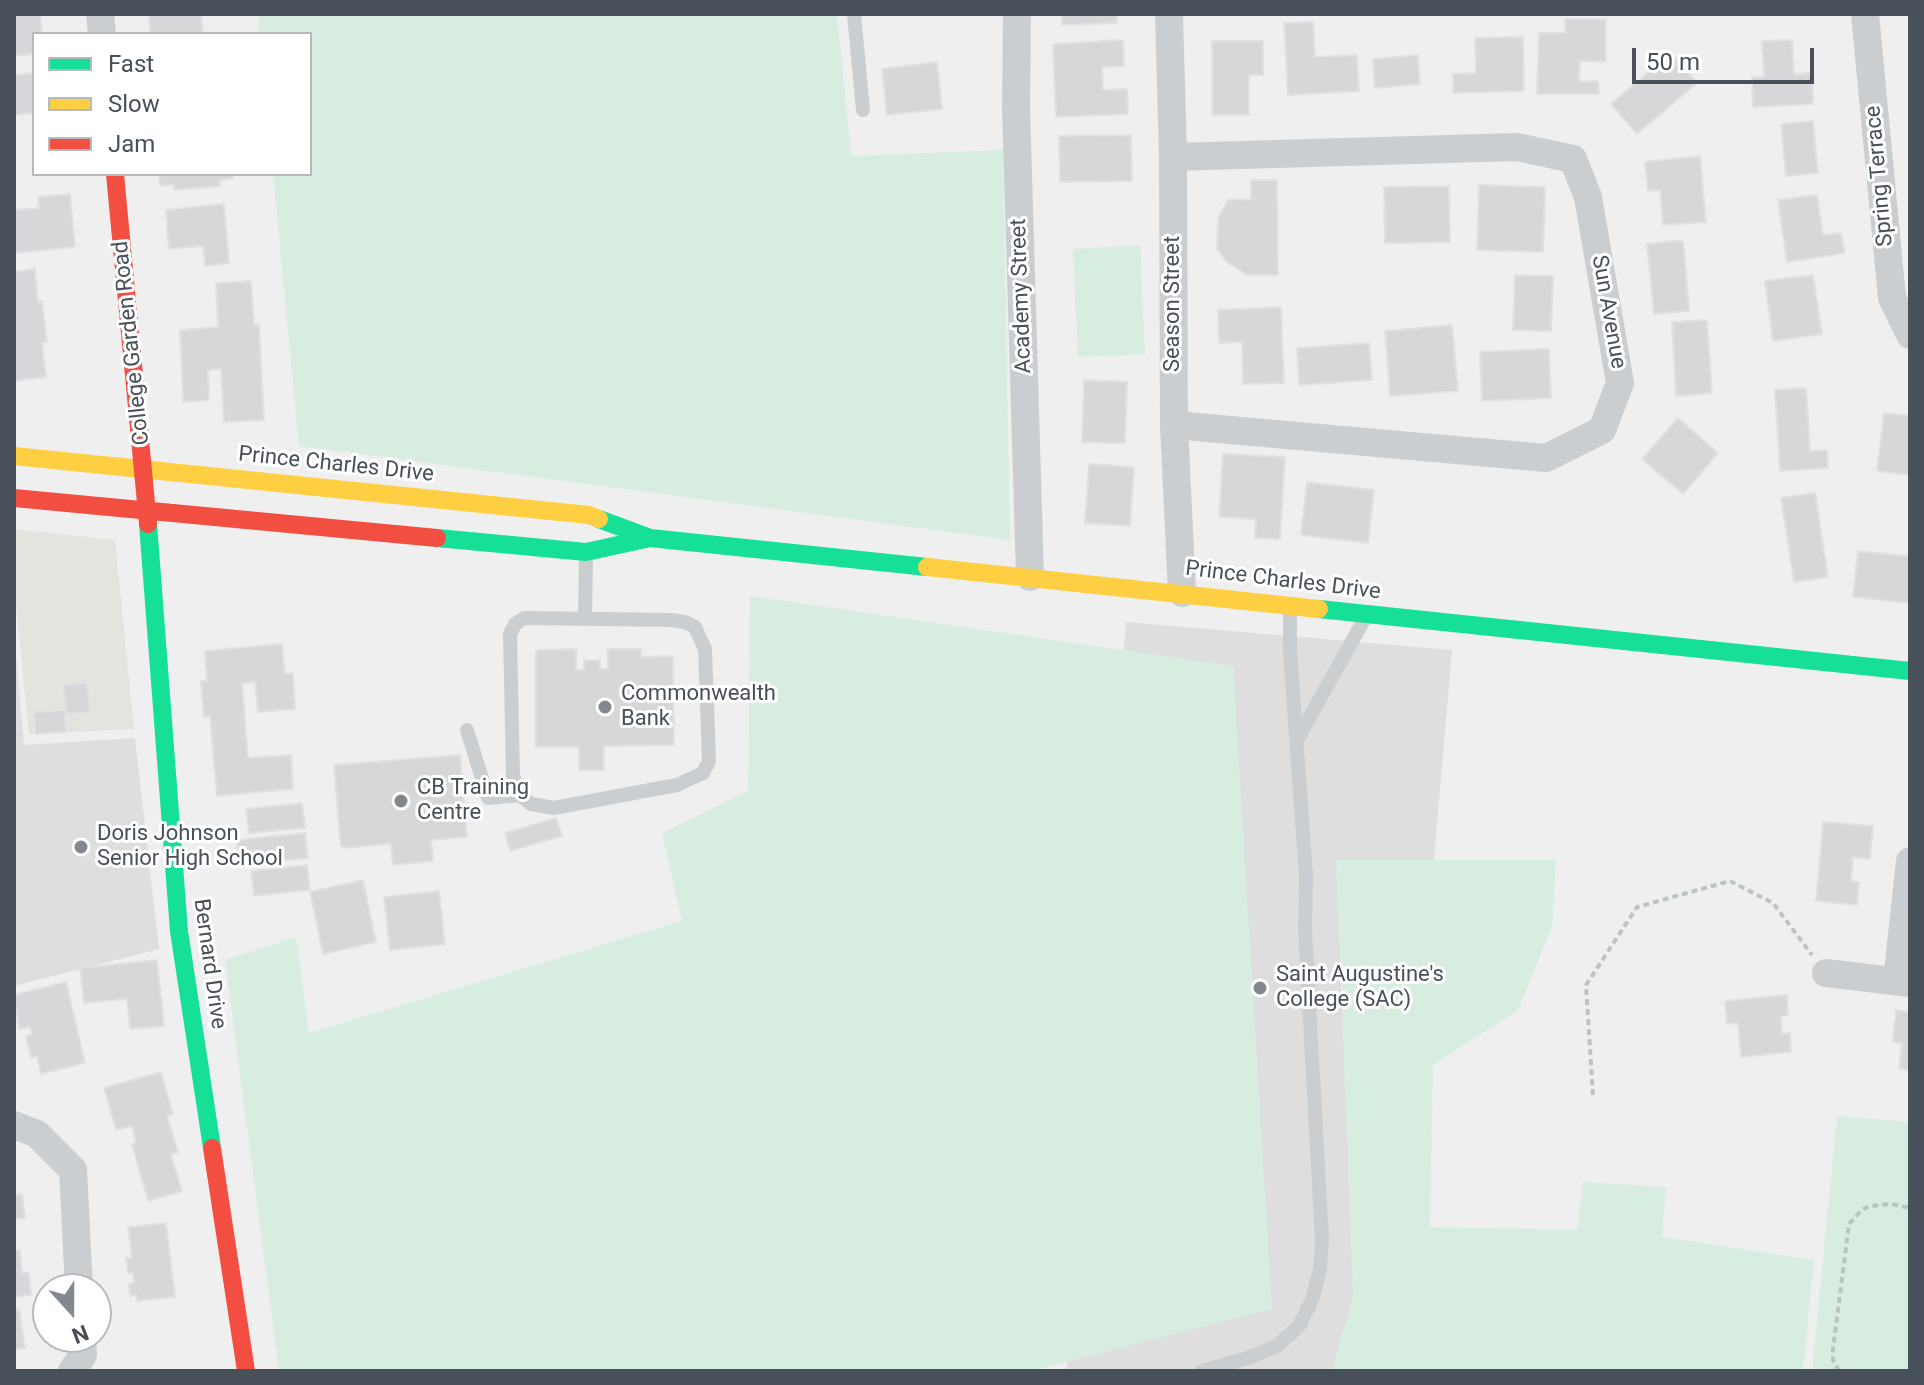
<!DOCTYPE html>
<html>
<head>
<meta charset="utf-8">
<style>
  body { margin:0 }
  #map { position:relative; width:1924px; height:1385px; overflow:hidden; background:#f0efef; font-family:Roboto,sans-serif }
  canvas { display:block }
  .frame { position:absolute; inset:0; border:16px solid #48505a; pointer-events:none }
  .legend { position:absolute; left:32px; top:32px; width:280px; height:144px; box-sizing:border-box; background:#fff; border:2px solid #b6b9bd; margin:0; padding:10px 14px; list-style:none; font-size:24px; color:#48505a }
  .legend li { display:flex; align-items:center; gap:16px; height:40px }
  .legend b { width:40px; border:2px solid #b6b9bd }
  .north { position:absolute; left:32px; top:1273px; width:80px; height:80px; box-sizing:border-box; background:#fff; border:2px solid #b6b9bd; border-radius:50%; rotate:159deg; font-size:22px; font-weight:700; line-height:32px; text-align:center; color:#48505a }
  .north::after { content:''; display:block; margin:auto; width:28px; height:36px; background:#83888e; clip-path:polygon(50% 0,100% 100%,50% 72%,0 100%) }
  .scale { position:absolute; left:1632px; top:48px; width:182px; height:36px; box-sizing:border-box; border:4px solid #48505a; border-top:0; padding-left:10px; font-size:24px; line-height:28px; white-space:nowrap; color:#48505a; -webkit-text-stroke:6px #fff; paint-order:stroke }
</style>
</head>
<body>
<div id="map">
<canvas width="1924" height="1385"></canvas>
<div class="frame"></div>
<ul class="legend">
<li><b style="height:10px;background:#16e098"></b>Fast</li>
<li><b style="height:10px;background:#ffcf43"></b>Slow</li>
<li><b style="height:10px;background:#f24e42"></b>Jam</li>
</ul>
<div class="north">N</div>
<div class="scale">50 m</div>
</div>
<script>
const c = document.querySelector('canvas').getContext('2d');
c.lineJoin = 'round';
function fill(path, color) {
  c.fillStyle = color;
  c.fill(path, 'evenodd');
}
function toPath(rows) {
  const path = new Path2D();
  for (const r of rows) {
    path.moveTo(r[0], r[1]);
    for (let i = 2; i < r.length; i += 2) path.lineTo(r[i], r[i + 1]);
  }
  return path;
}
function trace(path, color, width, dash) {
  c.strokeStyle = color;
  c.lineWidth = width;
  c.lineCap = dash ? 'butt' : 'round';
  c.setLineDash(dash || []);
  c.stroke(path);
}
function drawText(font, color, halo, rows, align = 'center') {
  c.font = font + ' Roboto,sans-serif';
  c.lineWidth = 6;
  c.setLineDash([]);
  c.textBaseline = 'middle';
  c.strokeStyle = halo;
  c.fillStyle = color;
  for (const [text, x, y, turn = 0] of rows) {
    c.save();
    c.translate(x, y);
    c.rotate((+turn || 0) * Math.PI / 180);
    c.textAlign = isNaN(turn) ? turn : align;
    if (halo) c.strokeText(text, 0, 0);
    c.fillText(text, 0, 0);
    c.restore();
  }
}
fill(toPath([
  [14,529,115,540,134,729,29,734,14,585]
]), '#e5e3dd');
fill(toPath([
  [1126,622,1452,650,1393,1334,1667,1371,1059,1371,1067,1368],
  [14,633,24,745,135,738,159,949,14,986]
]), '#dededf');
fill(toPath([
  [258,14,837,14,851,156,1003,150,1010,540,299,446,273,174,310,174,310,34,259,34],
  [1140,245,1145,354,1078,357,1073,249],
  [750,596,1233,666,1272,1309,1031,1371,279,1371,225,960,296,937,309,1033,682,921,662,833,748,791],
  [1336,860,1556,860,1552,927,1518,1010,1433,1065,1430,1227,1577,1230,1583,1182,1666,1187,1662,1237,1814,1260,1803,1371,1332,1371,1353,1296],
  [1837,1116,1910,1122,1910,1371,1812,1371]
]), '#d6ede0');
const building = toPath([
  [14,14,40,14,42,34,34,34,34,54,14,56,14,14],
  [149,14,201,14,203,34,150,34,149,14],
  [1062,14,1117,14,1117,23,1062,25,1062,14],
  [1565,19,1606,19,1606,62,1580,61,1579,82,1598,81,1599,94,1537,94,1539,33,1565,33,1565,19],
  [1313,22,1315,57,1357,55,1359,91,1288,95,1284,23,1313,22],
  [1523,37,1524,91,1453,93,1453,74,1476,73,1475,38,1523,37],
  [1123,40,1124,66,1102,67,1103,90,1127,89,1128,114,1056,117,1053,44,1123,40],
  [1792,40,1794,74,1812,73,1813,104,1753,107,1752,77,1764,77,1762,41,1792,40],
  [1212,41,1263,41,1263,75,1249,75,1249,115,1212,115,1212,41],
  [1671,53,1697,83,1637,134,1611,104,1671,53],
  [1418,55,1420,84,1375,88,1373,59,1418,55],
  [937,62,942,109,887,115,882,69,937,62],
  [34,73,33,113,14,115,14,75,34,73],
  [1813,121,1818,173,1786,176,1781,124,1813,121],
  [1131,135,1132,181,1060,182,1059,136,1131,135],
  [1700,156,1706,222,1663,225,1660,190,1648,191,1645,162,1700,156],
  [159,174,233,174,233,178,219,180,220,186,174,190,174,185,160,186,159,174],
  [1251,180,1277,180,1278,275,1247,275,1227,262,1217,249,1218,218,1228,200,1251,199,1251,180],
  [1479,185,1545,187,1543,252,1477,250,1479,185],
  [1449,186,1450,242,1385,243,1384,187,1449,186],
  [70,194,75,247,14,253,14,210,39,208,38,197,70,194],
  [1817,195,1823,235,1841,233,1845,253,1787,262,1778,200,1817,195],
  [224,204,229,263,205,266,203,246,169,249,166,210,224,204],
  [1683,240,1689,311,1654,314,1647,244,1683,240],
  [35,269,38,302,42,301,47,342,42,342,46,377,14,381,14,272,35,269],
  [1515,275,1553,276,1551,331,1513,330,1515,275],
  [1813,275,1822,334,1773,341,1765,281,1813,275],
  [251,281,254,325,259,325,264,420,224,422,221,369,208,370,209,400,183,402,180,330,218,327,216,283,251,281],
  [1281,307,1284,383,1243,384,1242,342,1219,343,1218,310,1281,307],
  [1707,320,1712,393,1676,396,1672,322,1707,320],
  [1452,325,1458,391,1390,396,1385,331,1452,325],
  [1369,343,1372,380,1299,385,1297,348,1369,343],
  [1549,349,1551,398,1482,401,1480,352,1549,349],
  [1084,380,1127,382,1125,443,1082,442,1084,380],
  [1806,388,1810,451,1827,450,1828,468,1780,471,1775,390,1806,388],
  [1884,413,1910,416,1910,475,1877,471,1884,413],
  [1678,418,1718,453,1683,494,1642,459,1678,418],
  [1223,454,1285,457,1280,539,1255,538,1256,519,1219,517,1223,454],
  [1089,464,1134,467,1130,526,1085,523,1089,464],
  [1307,482,1374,490,1368,543,1301,535,1307,482],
  [1815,493,1828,577,1794,582,1781,498,1815,493],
  [1858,551,1910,556,1910,603,1853,597,1858,551],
  [282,644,285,674,293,673,295,709,258,712,255,682,242,683,248,758,291,755,293,789,217,796,210,716,204,717,201,681,207,681,205,651,282,644],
  [576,649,576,670,584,670,584,660,600,660,600,669,608,669,608,649,641,649,641,657,673,656,674,745,604,746,604,770,579,770,579,747,536,747,536,650,576,649],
  [87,682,90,712,66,714,63,685,87,682],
  [65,710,66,732,35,734,34,712,65,710],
  [460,755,467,837,431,840,433,861,393,865,391,844,341,848,334,765,460,755],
  [302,803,305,828,249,833,246,809,302,803],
  [556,818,562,836,510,851,505,833,556,818],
  [1823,822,1873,826,1870,859,1853,857,1851,881,1859,882,1857,905,1816,901,1823,822],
  [305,833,308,858,239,865,236,840,305,833],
  [307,865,310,890,254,896,251,871,307,865],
  [363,880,376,942,323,954,310,892,363,880],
  [439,891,445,944,390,950,384,897,439,891],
  [157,960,164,1026,130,1029,127,999,84,1003,80,968,157,960],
  [66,982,85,1063,41,1074,37,1056,31,1058,26,1036,32,1035,30,1027,19,1029,14,995,66,982],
  [1787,995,1788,1015,1781,1016,1782,1034,1790,1033,1791,1052,1741,1057,1738,1023,1727,1024,1725,1001,1787,995],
  [1896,1010,1910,1012,1910,1070,1899,1069,1902,1043,1893,1042,1896,1010],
  [161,1072,173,1114,167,1116,178,1152,171,1155,182,1191,148,1201,132,1144,136,1143,132,1126,116,1130,104,1088,161,1072],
  [22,1194,25,1218,14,1219,14,1195,22,1194],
  [166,1223,175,1297,137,1301,136,1295,130,1296,129,1284,134,1283,133,1273,128,1274,126,1258,132,1258,128,1227,166,1223],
  [20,1250,22,1273,29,1273,31,1295,14,1297,14,1251,20,1250],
  [19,1309,25,1348,14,1350,14,1310,19,1309]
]);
fill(building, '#d7d7d9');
trace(building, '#e1e1e2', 2);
trace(toPath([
  [1593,1095,1586,985,1637,907,1730,881,1773,903,1812,955],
  [1839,1371,1833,1360,1833,1349,1849,1224,1862,1210,1870,1206,1891,1204,1910,1208]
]), '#bac4c1', 4, [6, 4]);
trace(toPath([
  [854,14,863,110],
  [524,618,671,620,685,622,695,627,705,649,709,761,703,773,677,785,554,808,531,804,520,795,513,776,510,634,515,624,524,618],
  [585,619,586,556],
  [467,730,488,798,520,795],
  [1297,740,1365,618],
  [1202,1371,1248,1358,1277,1346,1299,1326,1312,1300,1320,1270,1322,1240,1305,929,1306,876,1290,651,1290,608]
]), '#cbced0', 14);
trace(toPath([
  [100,14,102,34],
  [1017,14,1016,108,1030,577],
  [1169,14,1173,157,1174,425,1182,593],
  [1865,14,1892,298,1910,335],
  [1173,157,1517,147,1573,159,1588,197,1620,383,1602,430,1546,458,1174,425],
  [1826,973,1910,983],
  [1897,981,1910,861],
  [14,1125,37,1134,73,1170,79,1289],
  [72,1371,83,1355,82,1337]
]), '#cbced0', 28);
trace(toPath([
  [599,519,650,538,927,567],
  [148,524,179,931,212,1148],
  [437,538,586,552,650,538],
  [1319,609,1910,671]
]), '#16e098', 18);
trace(toPath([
  [14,456,589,515,599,519],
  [927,567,1319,609]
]), '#ffcf43', 18);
trace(toPath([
  [115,174,148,524],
  [14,498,437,538],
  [212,1148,246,1371]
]), '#f24e42', 18);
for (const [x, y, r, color] of [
  [605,707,8,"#83888e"],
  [401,801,8,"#83888e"],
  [81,847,8,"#83888e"],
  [1260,988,8,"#83888e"]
]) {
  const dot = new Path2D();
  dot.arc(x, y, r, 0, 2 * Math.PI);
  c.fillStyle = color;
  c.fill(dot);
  trace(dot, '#fff', 3);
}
drawText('22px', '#48505a', '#fff', [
  ["Spring Terrace",1880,176,-95],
  ["Academy Street",1022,296,-92],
  ["Season Street",1173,304,-90],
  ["Sun Avenue",1608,312,80],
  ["College Garden Road",132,343,-96],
  ["Prince Charles Drive",336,465,6],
  ["Prince Charles Drive",1283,581,7],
  ["Bernard Drive",209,964,82]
]);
drawText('22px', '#48505a', '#fff', [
  ["Commonwealth",621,694],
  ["Bank",621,719],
  ["CB Training",417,788],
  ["Centre",417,813],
  ["Doris Johnson",97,834],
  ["Senior High School",97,859],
  ["Saint Augustine's",1276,975],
  ["College (SAC)",1276,1000]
], 'left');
</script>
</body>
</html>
